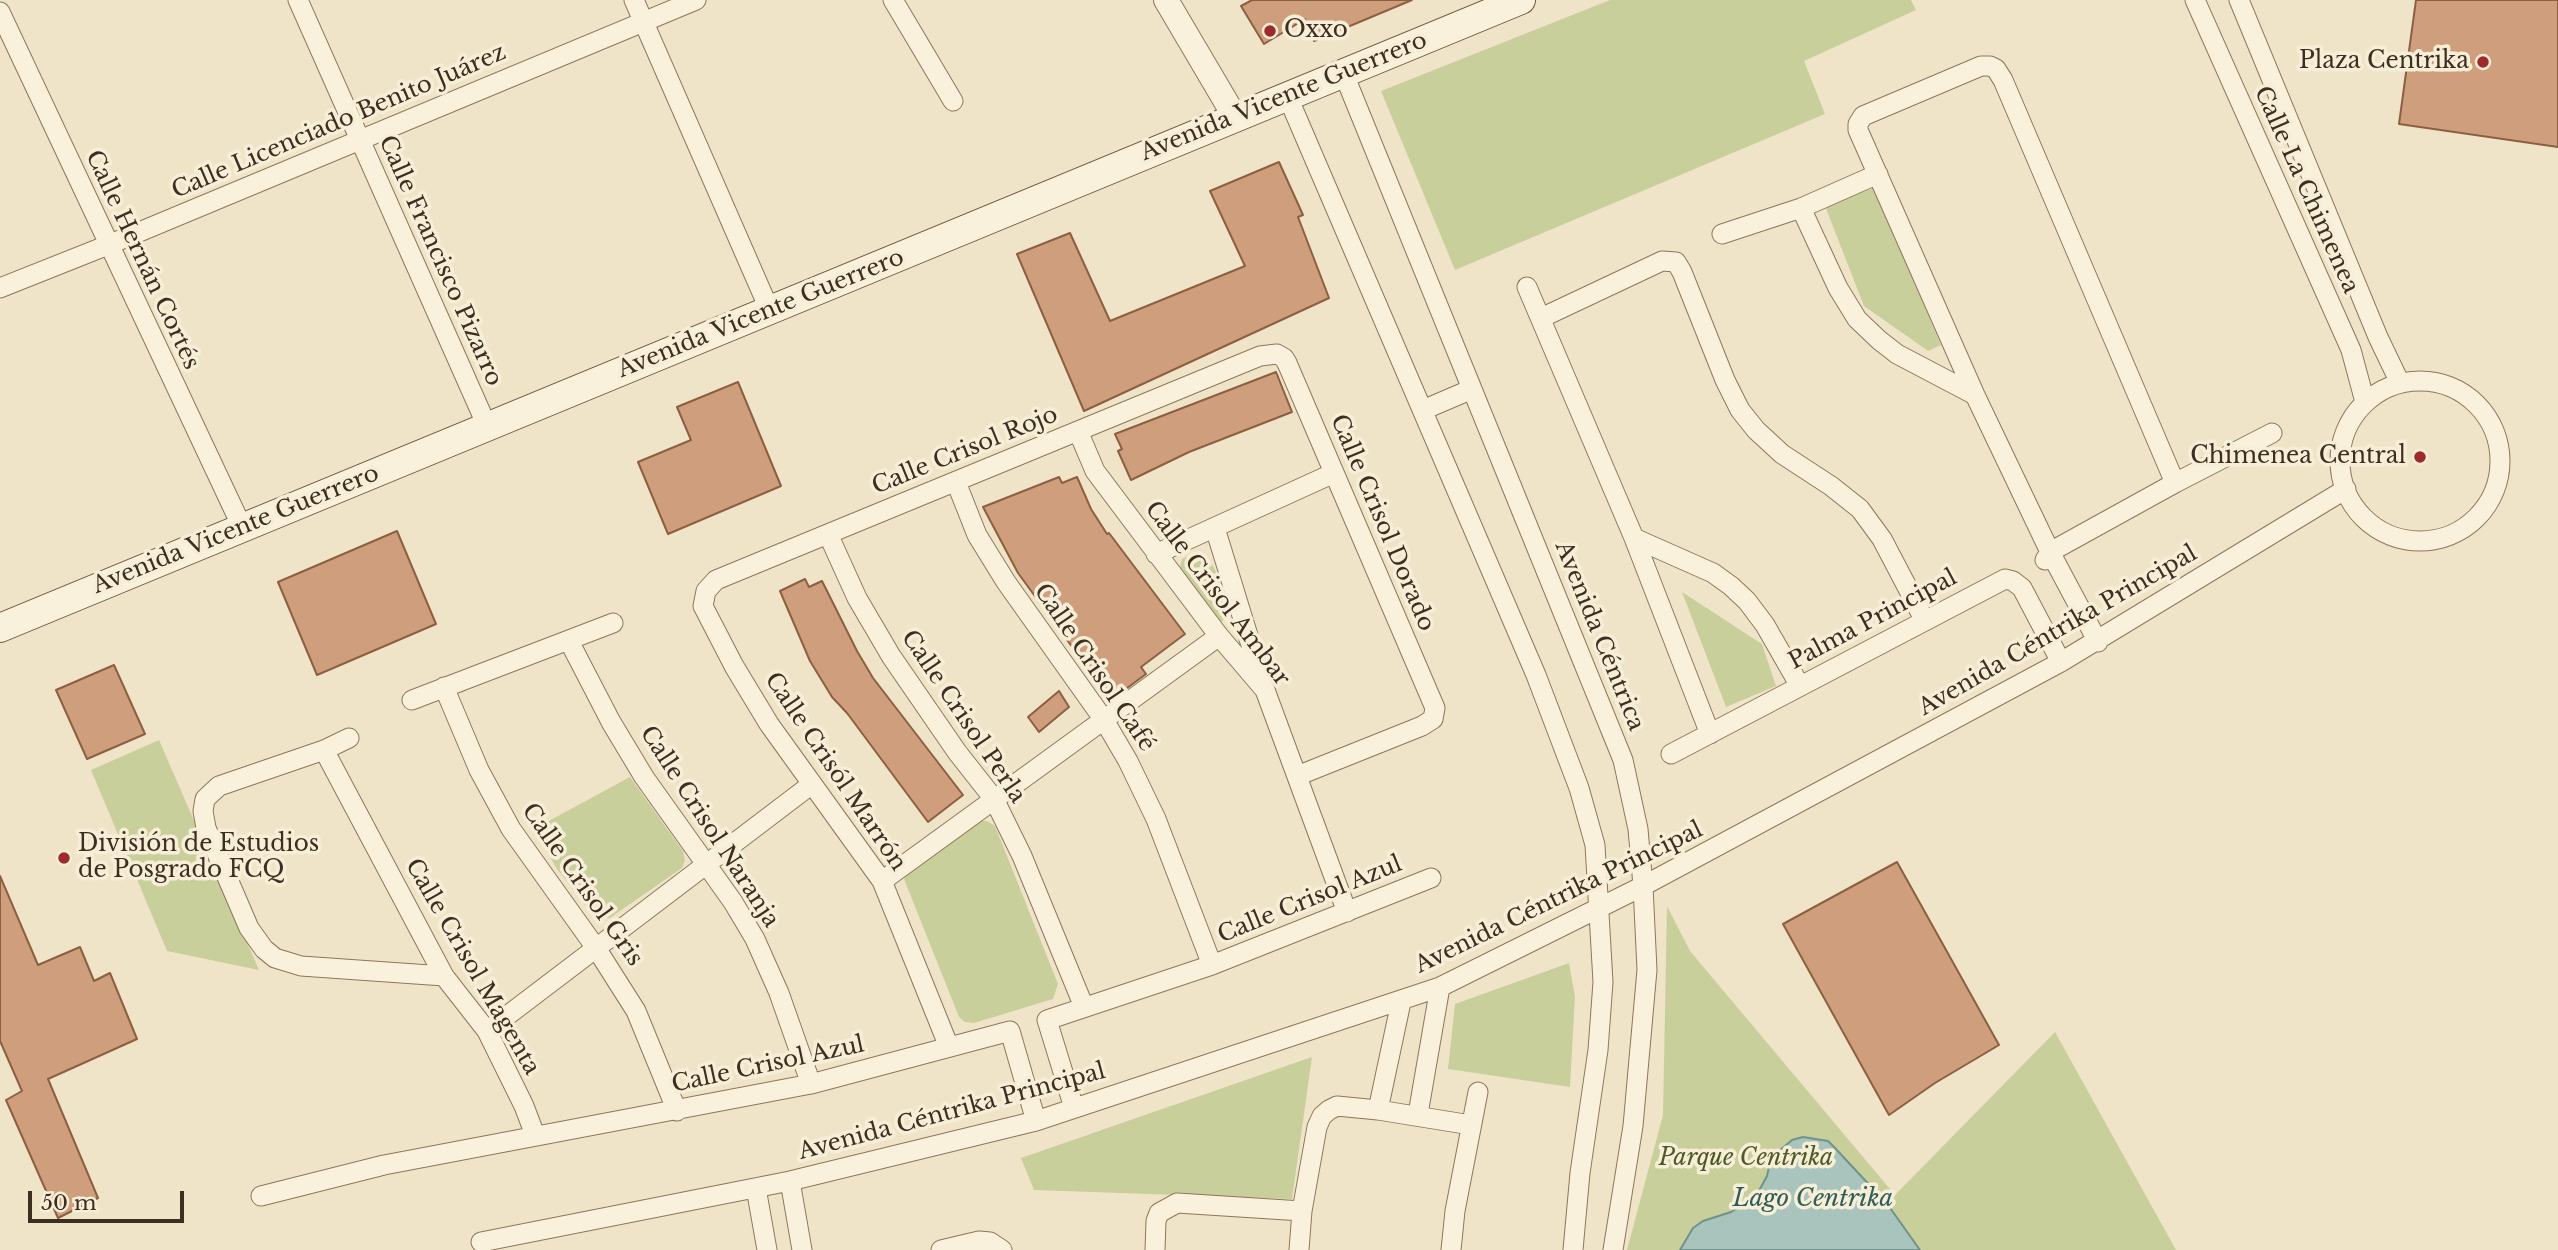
<!DOCTYPE html>
<html>
<head>
<meta charset="utf-8">
<style>
  body { margin:0 }
  #map { position:relative; width:2558px; height:1250px; overflow:hidden; background:#f0e4c8; font-family:"Libre Baskerville",serif }
  canvas { display:block }
  .scale { position:absolute; left:28px; top:1191px; width:156px; height:32px; box-sizing:border-box; border:4px solid #3d2e20; border-top:0; padding-left:9px; font-size:21px; line-height:24px; white-space:nowrap; color:#3d2e20; -webkit-text-stroke:5px #f7eed8; paint-order:stroke }
</style>
</head>
<body>
<div id="map">
<canvas width="2558" height="1250"></canvas>
<div class="scale">50 m</div>
</div>
<script>
const c = document.querySelector('canvas').getContext('2d');
c.lineJoin = 'round';
function fill(path, color) {
  c.fillStyle = color;
  c.fill(path, 'evenodd');
}
function toPath(rows) {
  const path = new Path2D();
  for (const r of rows) {
    if (r.length === 3) {
      path.moveTo(r[0] + r[2], r[1]);
      path.arc(r[0], r[1], r[2], 0, 2 * Math.PI);
      continue;
    }
    path.moveTo(r[0], r[1]);
    for (let i = 2; i < r.length; i += 2) path.lineTo(r[i], r[i + 1]);
  }
  return path;
}
function trace(path, color, width, dash) {
  c.strokeStyle = color;
  c.lineWidth = width;
  c.lineCap = dash ? 'butt' : 'round';
  c.setLineDash(dash || []);
  c.stroke(path);
}
function drawText(font, color, halo, rows, align = 'center') {
  c.font = font + ' "Libre Baskerville",serif';
  c.lineWidth = 7;
  c.setLineDash([]);
  c.textBaseline = 'middle';
  c.strokeStyle = halo;
  c.fillStyle = color;
  for (const [text, x, y, turn = 0] of rows) {
    c.save();
    c.translate(x, y);
    c.rotate((+turn || 0) * Math.PI / 180);
    c.textAlign = isNaN(turn) ? turn : align;
    if (halo) c.strokeText(text, 0, 0);
    c.fillText(text, 0, 0);
    c.restore();
  }
}
fill(toPath([
  [1610,0,1911,0,1916,10,1804,61,1825,114,1455,270,1381,91],
  [1874,188,1941,345,1928,351,1864,306,1825,206],
  [1192,554,1211,562,1216,572,1224,599,1224,619,1221,622,1214,620,1179,571,1182,559],
  [1682,592,1762,644,1776,686,1726,707],
  [159,740,259,970,167,951,91,770],
  [630,777,683,851,685,860,682,868,610,918,600,918,587,907,557,869,534,829],
  [978,821,987,821,995,826,1058,984,1053,999,974,1023,965,1022,959,1017,904,879,908,871],
  [1667,906,1690,951,1895,1195,2055,1032,2176,1250,1627,1250,1663,1115],
  [1569,963,1575,997,1570,1087,1448,1069,1455,1004],
  [1312,1057,1292,1199,1034,1190,1021,1158]
]), '#c9cf9b');
const water = toPath([
  [1803,1137,1828,1141,1835,1148,1888,1205,1920,1250,1680,1250,1693,1228,1703,1221,1731,1212,1755,1198,1767,1176,1771,1158,1792,1140,1803,1137]
]);
fill(water, '#a9c4bc');
trace(water, '#6f938a', 2);
const building = toPath([
  [1252,0,1412,0,1314,41,1305,19,1264,44,1241,6,1252,0],
  [2416,0,2558,0,2558,147,2399,124,2416,0],
  [1279,162,1303,215,1298,217,1329,298,1084,411,1017,254,1070,233,1110,321,1245,266,1210,191,1279,162],
  [1276,372,1292,412,1189,452,1131,480,1118,451,1122,449,1115,434,1276,372],
  [738,382,781,486,668,534,638,462,691,440,677,407,738,382],
  [1059,477,1062,483,1077,477,1091,509,1107,534,1109,533,1185,634,1141,667,1146,674,1111,700,1018,573,983,507,1059,477],
  [397,531,436,624,317,675,278,582,397,531],
  [805,579,809,587,822,581,857,651,873,678,963,795,928,822,847,713,832,697,810,661,780,591,805,579],
  [114,665,145,734,87,759,56,690,114,665],
  [1059,691,1069,707,1039,732,1028,717,1059,691],
  [1897,862,1999,1045,1935,1083,1889,1115,1783,924,1897,862],
  [0,876,38,965,80,947,94,981,110,973,137,1039,48,1079,98,1198,58,1218,6,1100,22,1091,0,1041,0,876]
]);
fill(building, '#cf9f7d');
trace(building, '#8d5f41', 2);
const minor = toPath([
  [298,0,487,426],
  [634,0,770,311],
  [893,0,953,101],
  [2195,0,2351,350,2365,402],
  [2239,0,2378,337,2400,383],
  [0,12,242,527],
  [1343,72,1623,760,1638,829,1643,886,1647,970,1633,1126,1613,1250],
  [1287,95,1536,675,1579,788,1595,845,1603,982,1598,1050,1580,1173,1573,1250],
  [1801,208,1838,288,1857,319,1879,340,1897,354,1975,395],
  [1722,234,1801,208,1878,174],
  [1527,287,1634,538,1710,734],
  [0,288,108,245,696,0],
  [1541,318,1662,261,1676,262,1682,272,1725,380,1740,410,1756,430,1782,454,1831,486,1860,509,1882,539,1925,621],
  [2420,461,80],
  [1423,410,1472,389],
  [1078,431,1095,471,1219,636,1265,690,1347,912],
  [956,482,977,535,1006,582,1104,720,1128,761,1156,819,1212,965],
  [1215,528,1262,681],
  [828,534,857,598,891,656,957,752,994,799,1022,856,1084,1007],
  [1634,538,1713,573,1731,586,1747,601,1765,625,1800,686],
  [1156,554,1334,473],
  [2045,560,2050,552,2175,483,2272,433],
  [569,641,611,722,644,777,733,902,755,939,779,993,811,1084],
  [2098,642,2050,552,1975,395,1858,130,1858,124,1863,116,1981,66,1990,66,1996,69,2003,80,2175,483],
  [444,687,479,770,511,829,596,948,636,1011,677,1111],
  [412,700,613,623],
  [349,738,324,750,219,786,205,799,203,811,206,828,249,928,264,949,275,958,301,966,444,976],
  [324,750,444,976,487,1031,524,1106,535,1135],
  [1671,754,2005,579,2013,581,2022,588,2061,662],
  [882,881,1219,636],
  [487,1031,812,784],
  [949,1047,882,881,769,724,734,666,703,606,706,591,716,580,1260,356,1277,354,1284,358,1287,363,1435,708,1433,719,1422,726,1297,776],
  [1074,1108,1047,1020,1212,965,1431,878],
  [1378,1110,1401,1002],
  [1418,1114,1440,987],
  [790,1181,802,1250],
  [756,1188,767,1250],
  [261,1196,384,1165,811,1084,1010,1031,1036,1121],
  [481,1242,790,1181,1036,1121,1440,987,1643,886,2061,662,2346,489],
  [941,1250,979,1241,990,1242,1002,1250],
  [1155,1250,1156,1221,1159,1213,1177,1203,1302,1211],
  [1299,1250,1302,1211,1317,1127,1322,1116,1329,1110,1337,1106,1378,1110,1471,1125],
  [1451,1250,1455,1211,1478,1092]
]);
const tertiary = toPath([
  [1166,0,1235,117]
]);
const secondary = toPath([
  [0,628,1521,0]
]);
trace(minor, '#8d765c', 21);
trace(tertiary, '#8d765c', 26);
trace(secondary, '#6f573f', 30);
trace(minor, '#faf1dc', 19);
trace(tertiary, '#faf1dc', 24);
trace(secondary, '#faf1dc', 28);
for (const [x, y, r, color] of [
  [1270,31,7,"#9e2a2b"],
  [2483,62,7,"#9e2a2b"],
  [2420,457,7,"#9e2a2b"],
  [64,858,7,"#9e2a2b"]
]) {
  const dot = new Path2D();
  dot.arc(x, y, r, 0, 2 * Math.PI);
  c.fillStyle = color;
  c.fill(dot);
  trace(dot, '#f7eed8', 2.5);
}
drawText('23px', '#3d2e20', '#f7eed8', [
  ["Oxxo",1284,31],
  ["Plaza Centrika",2469,62,"right"],
  ["Chimenea Central",2406,457,"right"],
  ["División de Estudios",78,845],
  ["de Posgrado FCQ",78,871]
], 'left');
drawText('23px', '#3d2e20', '#f7eed8', [
  ["Avenida Vicente Guerrero",1284,97,-22],
  ["Calle Licenciado Benito Juárez",339,122,-23],
  ["Calle La Chimenea",2306,190,66],
  ["Calle Hernán Cortés",142,260,65],
  ["Calle Francisco Pizarro",440,261,66],
  ["Avenida Vicente Guerrero",761,314,-22],
  ["Calle Crisol Rojo",965,451,-22],
  ["Calle Crisol Dorado",1382,523,67],
  ["Avenida Vicente Guerrero",236,530,-22],
  ["Calle Crisol Ambar",1217,594,53],
  ["Palma Principal",1873,620,-28],
  ["Avenida Céntrika Principal",2058,631,-30],
  ["Avenida Céntrica",1599,636,68],
  ["Calle Crisol Café",1094,668,56],
  ["Calle Crisol Perla",963,717,56],
  ["Calle Crisól Marrón",835,772,56],
  ["Calle Crisol Naranja",709,827,57],
  ["Calle Crisol Gris",582,885,55],
  ["Avenida Céntrika Principal",1559,898,-26],
  ["Calle Crisol Azul",1310,900,-22],
  ["Calle Crisol Magenta",472,967,60],
  ["Calle Crisol Azul",768,1065,-12],
  ["Avenida Céntrika Principal",952,1112,-15]
]);
drawText('italic 23px', '#4d5a26', '#f7eed8', [
  ["Parque Centrika",1746,1159]
]);
drawText('italic 24px', '#2f5d5a', '#f7eed8', [
  ["Lago Centrika",1813,1199]
]);
</script>
</body>
</html>
